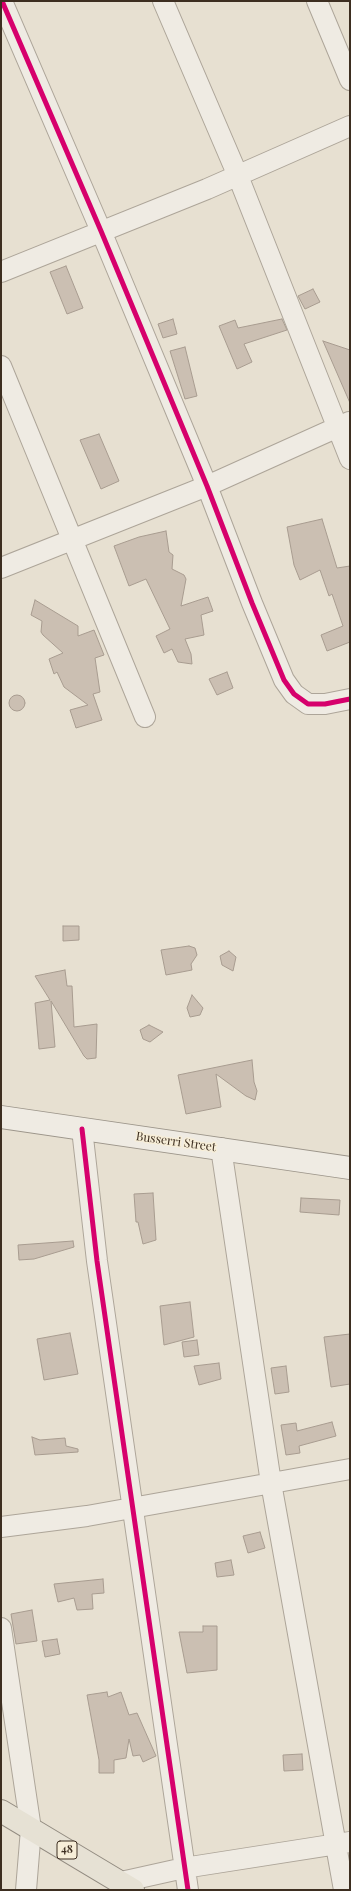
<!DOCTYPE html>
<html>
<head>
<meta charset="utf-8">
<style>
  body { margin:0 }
  #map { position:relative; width:351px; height:1891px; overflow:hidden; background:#e7e0d1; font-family:"Playfair Display",serif }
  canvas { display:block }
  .frame { position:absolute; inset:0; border:2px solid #3d2e20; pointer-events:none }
</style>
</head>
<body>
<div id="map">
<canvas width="351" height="1891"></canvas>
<div class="frame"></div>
</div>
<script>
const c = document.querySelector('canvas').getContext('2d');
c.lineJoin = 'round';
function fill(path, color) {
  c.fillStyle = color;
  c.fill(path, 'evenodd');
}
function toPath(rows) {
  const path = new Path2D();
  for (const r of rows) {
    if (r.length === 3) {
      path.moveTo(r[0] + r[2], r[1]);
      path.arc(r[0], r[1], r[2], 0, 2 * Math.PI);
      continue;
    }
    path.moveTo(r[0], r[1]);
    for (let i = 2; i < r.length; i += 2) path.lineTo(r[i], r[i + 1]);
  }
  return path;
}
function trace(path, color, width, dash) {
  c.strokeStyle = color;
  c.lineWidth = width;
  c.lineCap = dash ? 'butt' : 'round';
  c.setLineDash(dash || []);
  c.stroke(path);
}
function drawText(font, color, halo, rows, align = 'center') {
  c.font = font + ' "Playfair Display",serif';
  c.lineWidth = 3;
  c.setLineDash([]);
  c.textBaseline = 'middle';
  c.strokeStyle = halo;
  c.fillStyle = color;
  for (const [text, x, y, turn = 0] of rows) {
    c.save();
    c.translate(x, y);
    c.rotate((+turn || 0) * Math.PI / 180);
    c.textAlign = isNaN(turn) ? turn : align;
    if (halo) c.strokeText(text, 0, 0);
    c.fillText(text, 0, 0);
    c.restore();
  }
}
const building = toPath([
  [66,266,83,308,67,314,50,272,66,266],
  [313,289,320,302,305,309,298,296,313,289],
  [173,319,177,334,163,338,158,324,173,319],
  [282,319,287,330,244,344,252,362,237,369,219,326,235,320,238,328,282,319],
  [323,341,350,350,350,403,323,341],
  [185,347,197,396,185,399,170,351,185,347],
  [99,434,119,481,101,489,80,440,99,434],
  [322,519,337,568,350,566,350,642,327,651,321,635,343,626,332,594,329,596,320,570,300,580,294,565,287,527,322,519],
  [166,531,169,552,173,555,172,569,184,575,186,579,181,606,208,597,213,611,201,615,204,635,185,639,191,654,192,664,178,662,172,649,164,653,156,636,170,629,146,579,129,586,114,546,139,537,166,531],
  [35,600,78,626,78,636,94,630,104,655,95,658,100,692,93,694,102,720,76,728,70,710,88,705,64,687,57,672,54,674,49,659,63,653,43,635,41,632,42,621,31,615,35,600],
  [227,672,233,688,217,695,209,679,227,672],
  [17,703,8],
  [63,926,79,926,79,940,63,941,63,926],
  [189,946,195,948,197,955,191,964,192,970,166,975,161,950,189,946],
  [229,951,236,957,233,971,222,965,220,956,229,951],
  [65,970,67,986,72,986,74,1027,97,1024,96,1058,87,1059,84,1056,51,1001,55,1047,39,1049,35,1003,50,1000,35,976,65,970],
  [192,995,203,1008,200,1015,190,1017,187,1008,192,995],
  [149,1025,163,1032,150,1042,143,1039,140,1030,149,1025],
  [252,1060,254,1082,257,1091,255,1100,246,1096,216,1074,221,1107,186,1114,178,1075,252,1060],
  [153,1193,156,1240,143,1244,138,1222,136,1222,134,1194,153,1193],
  [301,1198,340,1200,339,1215,300,1212,301,1198],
  [73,1241,74,1247,34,1259,19,1260,18,1245,73,1241],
  [190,1302,194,1337,164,1345,160,1306,190,1302],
  [70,1333,78,1374,44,1380,37,1339,70,1333],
  [350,1334,350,1384,331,1387,324,1337,350,1334],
  [197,1340,199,1355,184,1357,182,1342,197,1340],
  [219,1363,221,1379,199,1385,194,1366,219,1363],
  [286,1366,289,1392,275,1394,271,1368,286,1366],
  [332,1422,336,1436,299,1446,300,1453,286,1455,281,1425,296,1423,297,1431,332,1422],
  [32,1437,40,1440,65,1438,66,1446,78,1449,78,1452,35,1455,32,1437],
  [260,1532,265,1548,248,1553,243,1536,260,1532],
  [231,1560,234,1575,217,1577,215,1563,231,1560],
  [103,1579,104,1593,92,1594,93,1609,77,1610,74,1598,58,1602,54,1584,103,1579],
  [32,1610,37,1641,16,1644,11,1614,32,1610],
  [203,1626,217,1626,217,1670,187,1673,179,1632,203,1632,203,1626],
  [57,1639,60,1654,45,1657,42,1641,57,1639],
  [107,1692,108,1697,121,1692,129,1715,137,1713,156,1756,143,1762,140,1755,133,1756,129,1739,126,1758,114,1760,114,1773,99,1773,99,1760,87,1695,107,1692],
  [302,1754,303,1770,284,1771,283,1755,302,1754]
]);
fill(building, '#cbbfb2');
trace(building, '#a89c90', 1);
const street = toPath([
  [2,1,101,231,207,486,252,603,284,680,294,694,308,704,325,704,350,699],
  [163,1,238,176,350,459],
  [317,1,350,80],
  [1,272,207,189,350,126],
  [1,366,145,717],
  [1,568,207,486,349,422],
  [82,1129,97,1261,188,1890],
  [221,1148,271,1483,344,1890],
  [1,1527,87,1516,350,1469],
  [1,1628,31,1829,26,1890],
  [121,1882,184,1868,350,1842]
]);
const secondary = toPath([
  [1,1117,350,1168]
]);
const primary = toPath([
  [1,1811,133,1890]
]);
trace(street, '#ada599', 22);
trace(secondary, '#9c958a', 24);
trace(primary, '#928b80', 24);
trace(street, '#efebe3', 20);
trace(secondary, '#efebe3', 22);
trace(primary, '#e6e1d4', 22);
trace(toPath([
  [2,1,101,231,207,486,252,603,284,680,294,694,308,704,325,704,350,699],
  [82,1129,97,1261,188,1890]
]), '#d6006c', 5);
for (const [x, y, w] of [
  [67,1850,20]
]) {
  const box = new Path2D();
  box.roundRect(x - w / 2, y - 9, w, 18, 3);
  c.fillStyle = '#f7eed8';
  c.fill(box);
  trace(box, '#3d2e20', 1);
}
drawText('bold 11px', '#3d2e20', null, [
  ["48",67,1850]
]);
drawText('12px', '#3d2e20', '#f7eed8', [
  ["Busserri Street",176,1142,8]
]);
</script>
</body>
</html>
